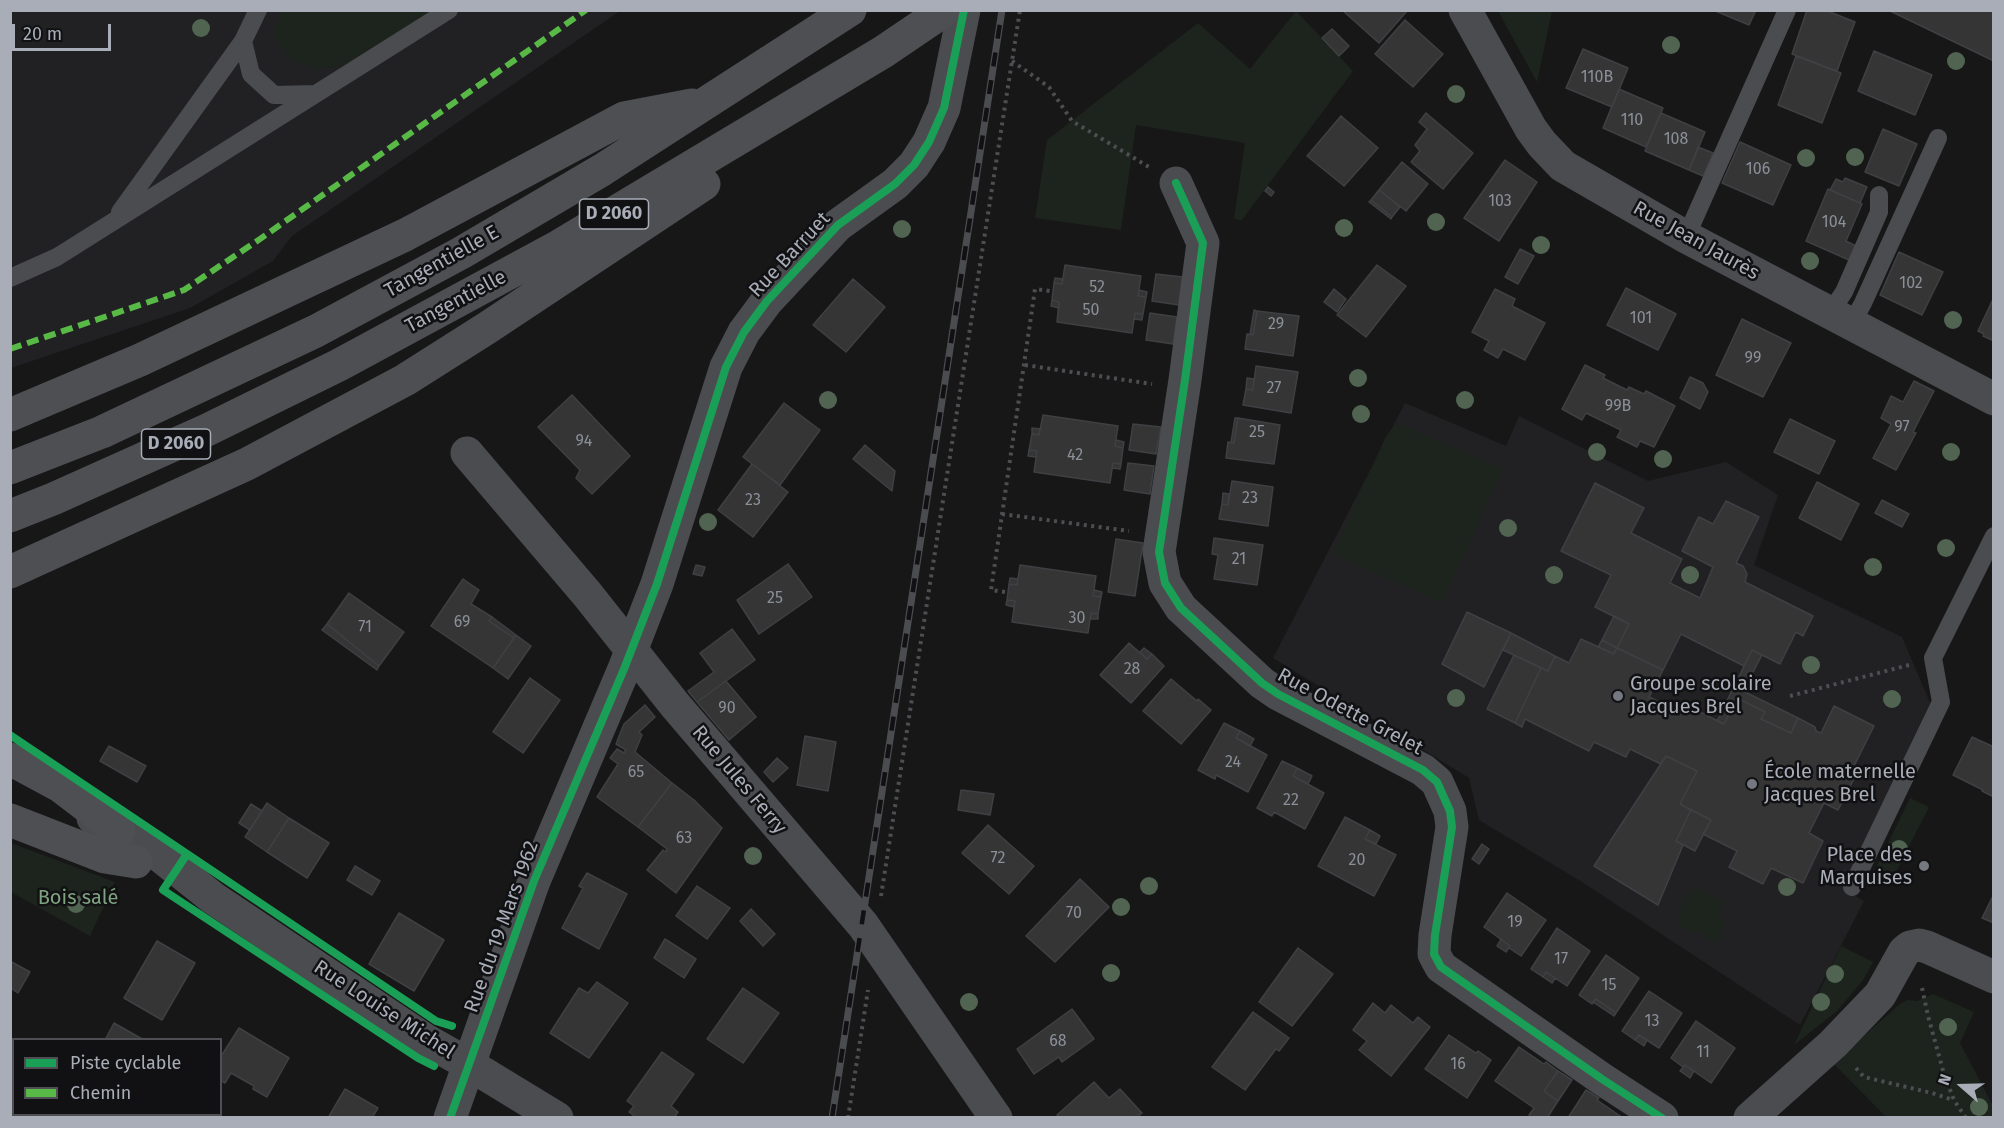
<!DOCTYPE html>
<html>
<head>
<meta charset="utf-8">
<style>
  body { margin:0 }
  #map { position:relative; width:2004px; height:1128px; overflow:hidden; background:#171717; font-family:"Fira Sans",sans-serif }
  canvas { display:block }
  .frame { position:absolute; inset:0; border:12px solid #a8adb8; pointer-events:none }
  .legend { position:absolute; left:12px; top:1038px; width:210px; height:78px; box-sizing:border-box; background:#111113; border:2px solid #4d4f55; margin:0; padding:8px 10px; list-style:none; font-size:18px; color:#a8adb8 }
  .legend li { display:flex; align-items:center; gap:12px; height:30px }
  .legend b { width:30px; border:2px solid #4d4f55 }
  .north { position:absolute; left:1932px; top:1056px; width:60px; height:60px; -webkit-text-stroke:4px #111113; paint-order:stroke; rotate:290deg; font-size:16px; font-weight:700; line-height:24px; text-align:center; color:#a8adb8 }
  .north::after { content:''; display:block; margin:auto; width:21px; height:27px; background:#a8adb8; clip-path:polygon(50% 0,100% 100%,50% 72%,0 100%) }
  .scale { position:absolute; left:12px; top:24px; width:99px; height:27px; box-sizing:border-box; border:3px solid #a8adb8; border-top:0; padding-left:8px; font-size:18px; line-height:21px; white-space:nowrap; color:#a8adb8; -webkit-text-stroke:4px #111113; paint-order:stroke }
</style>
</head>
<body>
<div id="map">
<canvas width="2004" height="1128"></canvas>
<div class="frame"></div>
<ul class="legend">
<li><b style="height:8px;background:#1a9f57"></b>Piste cyclable</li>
<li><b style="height:8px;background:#58b947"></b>Chemin</li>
</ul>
<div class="north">N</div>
<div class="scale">20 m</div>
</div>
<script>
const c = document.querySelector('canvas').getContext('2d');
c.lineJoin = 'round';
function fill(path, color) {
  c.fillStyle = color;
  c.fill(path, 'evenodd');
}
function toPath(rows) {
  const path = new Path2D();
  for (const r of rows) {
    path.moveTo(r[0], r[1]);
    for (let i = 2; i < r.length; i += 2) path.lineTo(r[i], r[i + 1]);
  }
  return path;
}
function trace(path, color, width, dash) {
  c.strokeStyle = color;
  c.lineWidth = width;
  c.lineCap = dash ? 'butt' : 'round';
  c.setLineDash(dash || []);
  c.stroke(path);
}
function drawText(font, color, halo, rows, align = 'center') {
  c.font = font + ' "Fira Sans",sans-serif';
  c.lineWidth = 5;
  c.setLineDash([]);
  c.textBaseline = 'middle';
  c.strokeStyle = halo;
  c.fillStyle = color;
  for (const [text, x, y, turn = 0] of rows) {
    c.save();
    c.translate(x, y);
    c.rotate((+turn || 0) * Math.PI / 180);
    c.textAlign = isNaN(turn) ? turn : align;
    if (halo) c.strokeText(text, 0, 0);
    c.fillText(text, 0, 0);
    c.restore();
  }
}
fill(toPath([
  [10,11,620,11,292,236,273,261,190,308,11,368],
  [1405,403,1506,446,1519,416,1648,481,1726,462,1778,495,1754,565,1902,637,1930,703,1844,889,1864,901,1800,1025,1582,882,1479,820,1469,778,1273,658]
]), '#212123');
fill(toPath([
  [281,11,431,11,349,64,315,69,288,58,274,35],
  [1296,11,1353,71,1242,220,1234,219,1245,143,1136,125,1121,230,1035,218,1047,140,1198,23,1250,69],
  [1498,11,1552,11,1537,82],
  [1397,423,1503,469,1442,603,1333,554,1386,436],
  [1910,798,1929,807,1894,876,1876,868],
  [11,843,115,882,90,936,11,892],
  [1694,888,1723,900,1720,919,1725,922,1718,943,1707,940,1706,936,1679,927,1681,904],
  [1841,946,1873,962,1863,980,1837,1011,1794,1045],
  [1933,994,1974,1012,1960,1043,1993,1106,1993,1117,1886,1117,1833,1063,1900,1004,1907,1000,1917,1001]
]), '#1d241e');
const building = toPath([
  [1342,10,1406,10,1407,11,1379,43,1342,10],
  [1713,10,1756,10,1749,25,1713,10],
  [1807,10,1825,10,1855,22,1837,71,1792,54,1807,10],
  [1888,10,1994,10,1994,61,1888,10],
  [1405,20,1443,54,1413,87,1375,54,1405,20],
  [1332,29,1349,46,1339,56,1322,38,1332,29],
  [1583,49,1628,68,1612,107,1566,88,1583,49],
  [1874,51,1932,75,1915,115,1858,91,1874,51],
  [1796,56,1841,73,1822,123,1778,105,1796,56],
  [1619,89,1663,108,1646,147,1603,128,1619,89],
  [1426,113,1473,153,1443,189,1411,162,1420,151,1415,145,1427,129,1419,122,1426,113],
  [1661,113,1705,132,1689,170,1645,151,1661,113],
  [1341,116,1378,148,1344,186,1307,156,1341,116],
  [1883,129,1917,144,1899,186,1865,172,1883,129],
  [1740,142,1791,165,1773,205,1722,183,1740,142],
  [1698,147,1713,153,1703,176,1689,170,1698,147],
  [1505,160,1537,182,1499,241,1464,218,1505,160],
  [1402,162,1428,184,1406,211,1379,190,1402,162],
  [1845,178,1867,187,1860,203,1830,190,1836,179,1843,182,1845,178],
  [1268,187,1274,192,1271,196,1265,191,1268,187],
  [1828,189,1862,204,1846,241,1856,246,1849,260,1806,241,1828,189],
  [1379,190,1400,207,1392,217,1371,200,1379,190],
  [1371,200,1392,217,1391,219,1369,202,1371,200],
  [1520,249,1534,256,1518,284,1505,277,1520,249],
  [1899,252,1943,272,1922,315,1880,295,1899,252],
  [1065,265,1141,276,1138,296,1146,297,1143,314,1135,313,1132,333,1057,322,1059,302,1052,300,1054,283,1062,284,1065,265],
  [1377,265,1406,286,1366,337,1337,315,1377,265],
  [1156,274,1183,277,1179,305,1152,301,1156,274],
  [1055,278,1063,279,1062,284,1054,283,1055,278],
  [853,279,885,307,846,352,813,325,853,279],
  [1626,288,1676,314,1658,350,1607,325,1626,288],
  [1334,289,1346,299,1337,312,1324,302,1334,289],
  [1495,289,1515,299,1512,306,1545,323,1525,360,1503,349,1498,358,1484,350,1489,341,1472,332,1495,289],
  [1139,290,1147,292,1146,297,1138,296,1139,290],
  [1994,297,1994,341,1983,336,1984,334,1978,331,1994,297],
  [1052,300,1059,302,1059,308,1051,306,1052,300],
  [1254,310,1257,311,1253,335,1250,334,1254,310],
  [1257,311,1299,316,1293,356,1245,349,1247,334,1253,335,1257,311],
  [1135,313,1143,314,1142,320,1134,319,1135,313],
  [1150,313,1177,317,1173,344,1146,340,1150,313],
  [1742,319,1791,343,1763,397,1716,375,1742,319],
  [1585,365,1605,375,1603,378,1627,390,1629,387,1644,394,1646,391,1675,406,1654,447,1640,441,1637,447,1617,437,1621,430,1586,413,1582,420,1562,409,1585,365],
  [1256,366,1298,372,1291,413,1243,405,1246,389,1253,390,1256,366],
  [1690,377,1703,383,1708,392,1700,409,1680,398,1690,377],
  [1247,378,1254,379,1253,390,1246,389,1247,378],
  [1914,381,1934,391,1913,432,1916,433,1896,470,1873,458,1891,424,1881,418,1891,396,1903,402,1914,381],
  [572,395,630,456,592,494,576,478,580,470,538,427,572,395],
  [784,403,820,430,780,485,743,457,784,403],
  [1043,415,1118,426,1115,446,1123,448,1121,464,1113,463,1110,483,1034,472,1037,451,1029,450,1032,434,1039,435,1043,415],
  [1235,418,1238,418,1234,443,1231,442,1235,418],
  [1238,418,1280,425,1274,464,1226,458,1228,442,1234,443,1238,418],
  [1790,419,1835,441,1819,474,1774,452,1790,419],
  [1133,424,1161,427,1156,454,1129,450,1133,424],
  [1032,428,1040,429,1039,435,1032,434,1032,428],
  [1116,440,1124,442,1123,448,1115,446,1116,440],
  [865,445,895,471,892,491,853,459,865,445],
  [1029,450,1037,451,1036,457,1028,456,1029,450],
  [1113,463,1121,464,1120,469,1112,468,1113,463],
  [1128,463,1154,466,1150,494,1124,490,1128,463],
  [752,464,788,492,753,537,718,510,752,464],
  [1232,481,1273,487,1268,526,1219,519,1222,504,1228,505,1232,481],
  [1817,482,1859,504,1841,540,1799,518,1817,482],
  [1595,483,1644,508,1631,533,1682,559,1670,583,1700,598,1713,567,1682,551,1698,518,1699,517,1713,524,1726,501,1759,517,1736,563,1743,566,1747,574,1745,582,1813,616,1803,636,1796,632,1780,664,1752,650,1744,666,1681,634,1663,670,1617,648,1629,624,1595,607,1611,575,1561,551,1595,483],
  [1223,493,1229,494,1228,505,1222,504,1223,493],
  [1882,500,1909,514,1902,527,1875,513,1882,500],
  [1214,538,1263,545,1257,585,1214,579,1218,555,1212,554,1214,538],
  [1116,539,1143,543,1135,596,1108,592,1116,539],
  [788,564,812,597,759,634,737,600,788,564],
  [696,565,705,567,702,576,693,574,696,565],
  [1020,565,1096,576,1093,596,1101,597,1098,614,1091,613,1088,633,1012,622,1015,601,1007,600,1009,584,1017,585,1020,565],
  [1010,578,1018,579,1017,585,1009,584,1010,578],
  [463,579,479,590,471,604,492,617,489,621,514,638,493,668,431,626,463,579],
  [1094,590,1102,592,1101,597,1093,596,1094,590],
  [349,593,404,632,379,666,327,624,349,593],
  [1007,600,1015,601,1014,607,1006,605,1007,600],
  [1467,612,1511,633,1484,687,1442,664,1467,612],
  [1091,613,1098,614,1098,619,1090,619,1091,613],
  [1614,616,1629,624,1617,648,1602,640,1614,616],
  [492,617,516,635,514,638,489,621,492,617],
  [327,624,379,666,377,670,322,630,327,624],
  [732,629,755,660,697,702,688,691,714,672,700,653,732,629],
  [1511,633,1555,656,1548,671,1503,650,1511,633],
  [516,635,531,646,508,679,493,668,516,635],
  [1581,639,1614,654,1617,648,1663,670,1649,697,1680,712,1684,704,1724,724,1737,698,1765,712,1761,719,1791,733,1798,718,1815,727,1816,731,1821,733,1834,706,1874,726,1854,766,1859,769,1838,810,1824,803,1809,833,1823,841,1803,883,1771,868,1763,884,1729,867,1737,851,1703,834,1711,820,1680,804,1697,771,1666,756,1661,764,1630,749,1626,757,1594,742,1589,751,1525,719,1522,727,1515,723,1541,668,1548,671,1555,656,1569,663,1581,639],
  [1602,640,1617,648,1614,654,1598,647,1602,640],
  [1129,643,1147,659,1152,654,1164,666,1131,703,1100,675,1129,643],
  [1144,648,1152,654,1147,659,1140,652,1144,648],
  [1752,650,1762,655,1743,691,1798,718,1791,733,1761,719,1765,712,1737,698,1724,724,1717,721,1752,650],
  [1514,655,1541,668,1515,723,1487,709,1514,655],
  [530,678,560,700,523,753,493,732,530,678],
  [1171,679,1197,701,1198,699,1211,710,1181,744,1143,711,1171,679],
  [726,681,756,717,729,740,697,702,726,681],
  [645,705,655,717,639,732,642,735,635,752,672,783,638,827,597,797,618,764,610,758,617,749,624,753,626,750,616,744,624,724,645,705],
  [1224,723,1240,731,1236,738,1267,755,1248,792,1216,775,1215,779,1198,770,1224,723],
  [1240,731,1254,739,1250,746,1236,738,1240,731],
  [805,736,836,742,828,791,797,785,805,736],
  [1972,737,1994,747,1994,797,1982,791,1983,790,1953,775,1972,737],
  [109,746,146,766,137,782,100,761,109,746],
  [1666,756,1697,771,1680,804,1691,810,1676,841,1683,845,1658,905,1594,866,1666,756],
  [777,758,788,768,773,782,764,772,777,758],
  [1282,761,1297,768,1293,776,1324,793,1305,829,1274,812,1272,816,1257,808,1282,761],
  [1297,768,1312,776,1308,784,1293,776,1297,768],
  [672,783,694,800,722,828,676,893,647,870,663,850,666,852,667,849,638,827,672,783],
  [961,790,994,794,990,815,958,810,961,790],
  [267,803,289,818,267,852,245,837,267,803],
  [251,804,262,811,250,830,239,823,251,804],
  [1691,810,1711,820,1695,851,1676,841,1691,810],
  [1345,817,1370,830,1365,839,1396,855,1374,896,1318,866,1345,817],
  [289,818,329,843,307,878,267,852,289,818],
  [988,825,1034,866,1009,894,962,853,988,825],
  [1370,830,1380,836,1376,844,1365,839,1370,830],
  [1482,844,1489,849,1479,864,1472,859,1482,844],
  [355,866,380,881,372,895,347,880,355,866],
  [587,873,627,894,599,949,562,928,583,888,579,886,587,873],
  [1080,879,1109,907,1055,962,1026,936,1080,879],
  [697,886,730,908,707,939,676,916,697,886],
  [1507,893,1546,920,1521,956,1509,948,1510,946,1484,927,1507,893],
  [1994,894,1994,923,1982,918,1994,894],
  [751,909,775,934,763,946,740,921,751,909],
  [399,913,444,940,414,991,369,964,399,913],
  [1557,928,1590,951,1567,986,1546,972,1543,977,1531,969,1557,928],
  [665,939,696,959,684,978,654,958,665,939],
  [1501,939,1510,946,1506,952,1497,946,1501,939],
  [157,941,195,963,162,1020,124,998,157,941],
  [1298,948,1333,974,1292,1026,1259,1002,1298,948],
  [1606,955,1639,978,1616,1013,1596,999,1592,1004,1579,995,1606,955],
  [10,961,30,972,18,993,12,989,10,992,10,961],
  [1546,972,1555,978,1552,983,1543,977,1546,972],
  [597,982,628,1003,589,1058,550,1033,579,988,588,993,597,982],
  [743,988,779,1013,743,1063,707,1039,743,988],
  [1649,991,1682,1013,1659,1048,1639,1035,1635,1040,1622,1031,1649,991],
  [1596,999,1616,1013,1614,1016,1593,1002,1596,999],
  [1373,1003,1385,1013,1391,1005,1413,1023,1418,1017,1430,1027,1391,1076,1359,1050,1367,1041,1353,1030,1373,1003],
  [1072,1009,1094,1039,1062,1062,1059,1057,1034,1074,1017,1049,1072,1009],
  [1253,1012,1289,1038,1279,1051,1276,1049,1245,1090,1212,1067,1253,1012],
  [1696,1021,1735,1048,1711,1083,1685,1065,1683,1067,1671,1058,1696,1021],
  [114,1023,144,1040,105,1040,114,1023],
  [239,1028,289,1058,267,1097,253,1089,254,1086,231,1073,225,1083,220,1080,220,1058,239,1028],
  [1449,1035,1476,1053,1478,1051,1491,1060,1467,1098,1425,1069,1449,1035],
  [1639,1035,1647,1040,1644,1046,1635,1040,1639,1035],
  [1519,1047,1544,1064,1546,1062,1558,1071,1544,1091,1558,1101,1547,1118,1533,1118,1529,1115,1534,1108,1495,1081,1519,1047],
  [662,1052,694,1074,671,1106,678,1112,674,1118,637,1118,629,1112,634,1106,627,1101,662,1052],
  [1685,1065,1694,1071,1690,1078,1680,1071,1685,1065],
  [1558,1071,1572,1080,1558,1101,1544,1091,1558,1071],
  [1094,1082,1109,1098,1120,1089,1142,1113,1136,1118,1060,1118,1057,1115,1094,1082],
  [345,1089,378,1108,372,1118,328,1118,345,1089],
  [1586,1090,1599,1098,1597,1100,1623,1118,1568,1118,1586,1090],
  [74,1114,122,1114,120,1118,72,1118,74,1114]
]);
fill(building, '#353536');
trace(building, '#3f4043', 1.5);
trace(toPath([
  [1012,61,1049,87,1072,121,1149,167],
  [1025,365,1152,384],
  [1002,514,1129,531],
  [1005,592,991,590,1035,289,1050,291],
  [1790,696,1909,665],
  [881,896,1020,10],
  [1922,988,1928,1016,1944,1074,1954,1100,1966,1118],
  [1856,1068,1864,1077,1932,1093,1953,1100],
  [848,1118,868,990]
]), '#4d4e52', 4, [3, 4.5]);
trace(toPath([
  [243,41,251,74,274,95,315,94],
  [120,212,243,41,258,10],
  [1686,237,1787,10],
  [10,278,57,257,449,10],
  [1829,314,1844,292,1879,212,1879,195],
  [1851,325,1863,303,1938,138],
  [1852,887,1941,702,1933,658,1994,536]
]), '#4b4c50', 18);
trace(toPath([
  [1465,10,1531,129,1542,144,1563,166,1686,237,1994,399],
  [1176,183,1203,243,1185,380,1159,552,1165,583,1181,608,1262,683,1278,694,1423,770,1437,782,1450,811,1452,827,1435,935,1434,954,1441,967,1602,1079,1662,1118],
  [467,453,587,594,675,705,863,925,996,1118],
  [470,1065,557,1118],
  [450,1118,534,881,624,669,657,584,726,367,744,332,767,301,838,225,895,184,914,165,929,142,944,108,964,10],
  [1750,1118,1833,1044,1880,995,1904,952,1910,947,1919,945,1927,947,1994,977]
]), '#4b4c50', 33);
trace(toPath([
  [93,818,119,831,159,855,213,898,424,1039,470,1065]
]), '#4b4c50', 33);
trace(toPath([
  [10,415,140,360,405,235,624,118,692,105],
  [10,468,102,432,316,331,461,253,602,170,850,10],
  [10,516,53,499,207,430,339,365,559,246,883,52,945,10],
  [10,572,247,464,405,380,487,328,704,184],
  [10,759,60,786,119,831],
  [10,820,105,857,136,862]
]), '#4d4f52', 33);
const rail = toPath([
  [832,1118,1002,10]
]);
trace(rail, '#4b4c4f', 7);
trace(rail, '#111113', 4.5, [14]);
trace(toPath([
  [10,349,184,290,260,239,586,10]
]), '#58b947', 6, [12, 6]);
trace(toPath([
  [1176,183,1203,243,1185,380,1159,552,1165,583,1181,608,1262,683,1278,694,1423,770,1437,782,1450,811,1452,827,1435,935,1434,954,1441,967,1602,1079,1662,1118],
  [10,735,436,1021,452,1026],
  [187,854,163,890,418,1058,434,1066],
  [450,1118,534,881,624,669,657,584,726,367,744,332,767,301,838,225,895,184,914,165,929,142,944,108,964,10]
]), '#1a9f57', 8);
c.fillStyle = '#506451';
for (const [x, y] of [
  [201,28],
  [1671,45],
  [1956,61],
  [1456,94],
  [1855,157],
  [1806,158],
  [1436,222],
  [1344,228],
  [902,229],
  [1541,245],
  [1810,261],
  [1953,320],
  [1358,378],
  [828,400],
  [1465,400],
  [1361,414],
  [1597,452],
  [1951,452],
  [1663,459],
  [708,522],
  [1508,528],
  [1946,548],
  [1873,567],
  [1554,575],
  [1690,575],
  [1811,665],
  [1456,698],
  [1892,699],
  [1899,849],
  [753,856],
  [1149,886],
  [1787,887],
  [76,904],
  [1121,907],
  [1111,973],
  [1835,974],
  [969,1002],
  [1821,1002],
  [1948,1027],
  [1979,1107]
]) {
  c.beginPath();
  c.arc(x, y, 9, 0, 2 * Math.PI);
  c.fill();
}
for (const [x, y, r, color] of [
  [1618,696,6,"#757880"],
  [1752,784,6,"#757880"],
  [1924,866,6,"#757880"]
]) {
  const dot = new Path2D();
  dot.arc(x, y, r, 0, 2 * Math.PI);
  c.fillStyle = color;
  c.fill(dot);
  trace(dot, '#111113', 2);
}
drawText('16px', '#8b8f98', null, [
  ["110B",1597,78],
  ["110",1632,121],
  ["108",1676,140],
  ["106",1758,170],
  ["103",1500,202],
  ["104",1834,223],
  ["102",1911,284],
  ["52",1097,288],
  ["50",1091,311],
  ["101",1641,319],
  ["29",1276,325],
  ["99",1753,359],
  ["27",1274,389],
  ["99B",1618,407],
  ["97",1902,428],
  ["25",1257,433],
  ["94",584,442],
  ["42",1075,456],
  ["23",1250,499],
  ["23",753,501],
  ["21",1239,560],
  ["25",775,599],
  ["30",1077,619],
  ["69",462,623],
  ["71",365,628],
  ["28",1132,670],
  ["90",727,709],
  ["24",1233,763],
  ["65",636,773],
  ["22",1291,801],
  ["63",684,839],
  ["72",998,859],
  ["20",1357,861],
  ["70",1074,914],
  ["19",1515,923],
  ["17",1561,960],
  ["15",1609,986],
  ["13",1652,1022],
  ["68",1058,1042],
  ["11",1703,1053],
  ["16",1458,1065]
]);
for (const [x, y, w] of [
  [614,214,69],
  [176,444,69]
]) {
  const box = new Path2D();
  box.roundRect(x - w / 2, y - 15, w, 30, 4.5);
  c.fillStyle = '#111113';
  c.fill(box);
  trace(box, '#a8adb8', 1.5);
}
drawText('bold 18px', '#a8adb8', null, [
  ["D 2060",614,214],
  ["D 2060",176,444]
]);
drawText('20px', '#a8adb8', '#111113', [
  ["Rue Jean Jaurès",1696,241,29],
  ["Rue Barruet",790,255,-47],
  ["Tangentielle E",442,262,-29],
  ["Tangentielle",456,302,-28],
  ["Rue Odette Grelet",1350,712,28],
  ["Rue Jules Ferry",739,780,50],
  ["Rue du 19 Mars 1962",502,927,-70],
  ["Rue Louise Michel",384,1010,33]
]);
drawText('20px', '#a8adb8', '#111113', [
  ["Groupe scolaire",1630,684],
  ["Jacques Brel",1630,707],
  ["École maternelle",1764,772],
  ["Jacques Brel",1764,795],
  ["Place des",1912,855,"right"],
  ["Marquises",1912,878,"right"]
], 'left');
drawText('20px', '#7fa381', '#111113', [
  ["Bois salé",78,898]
]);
</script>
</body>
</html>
